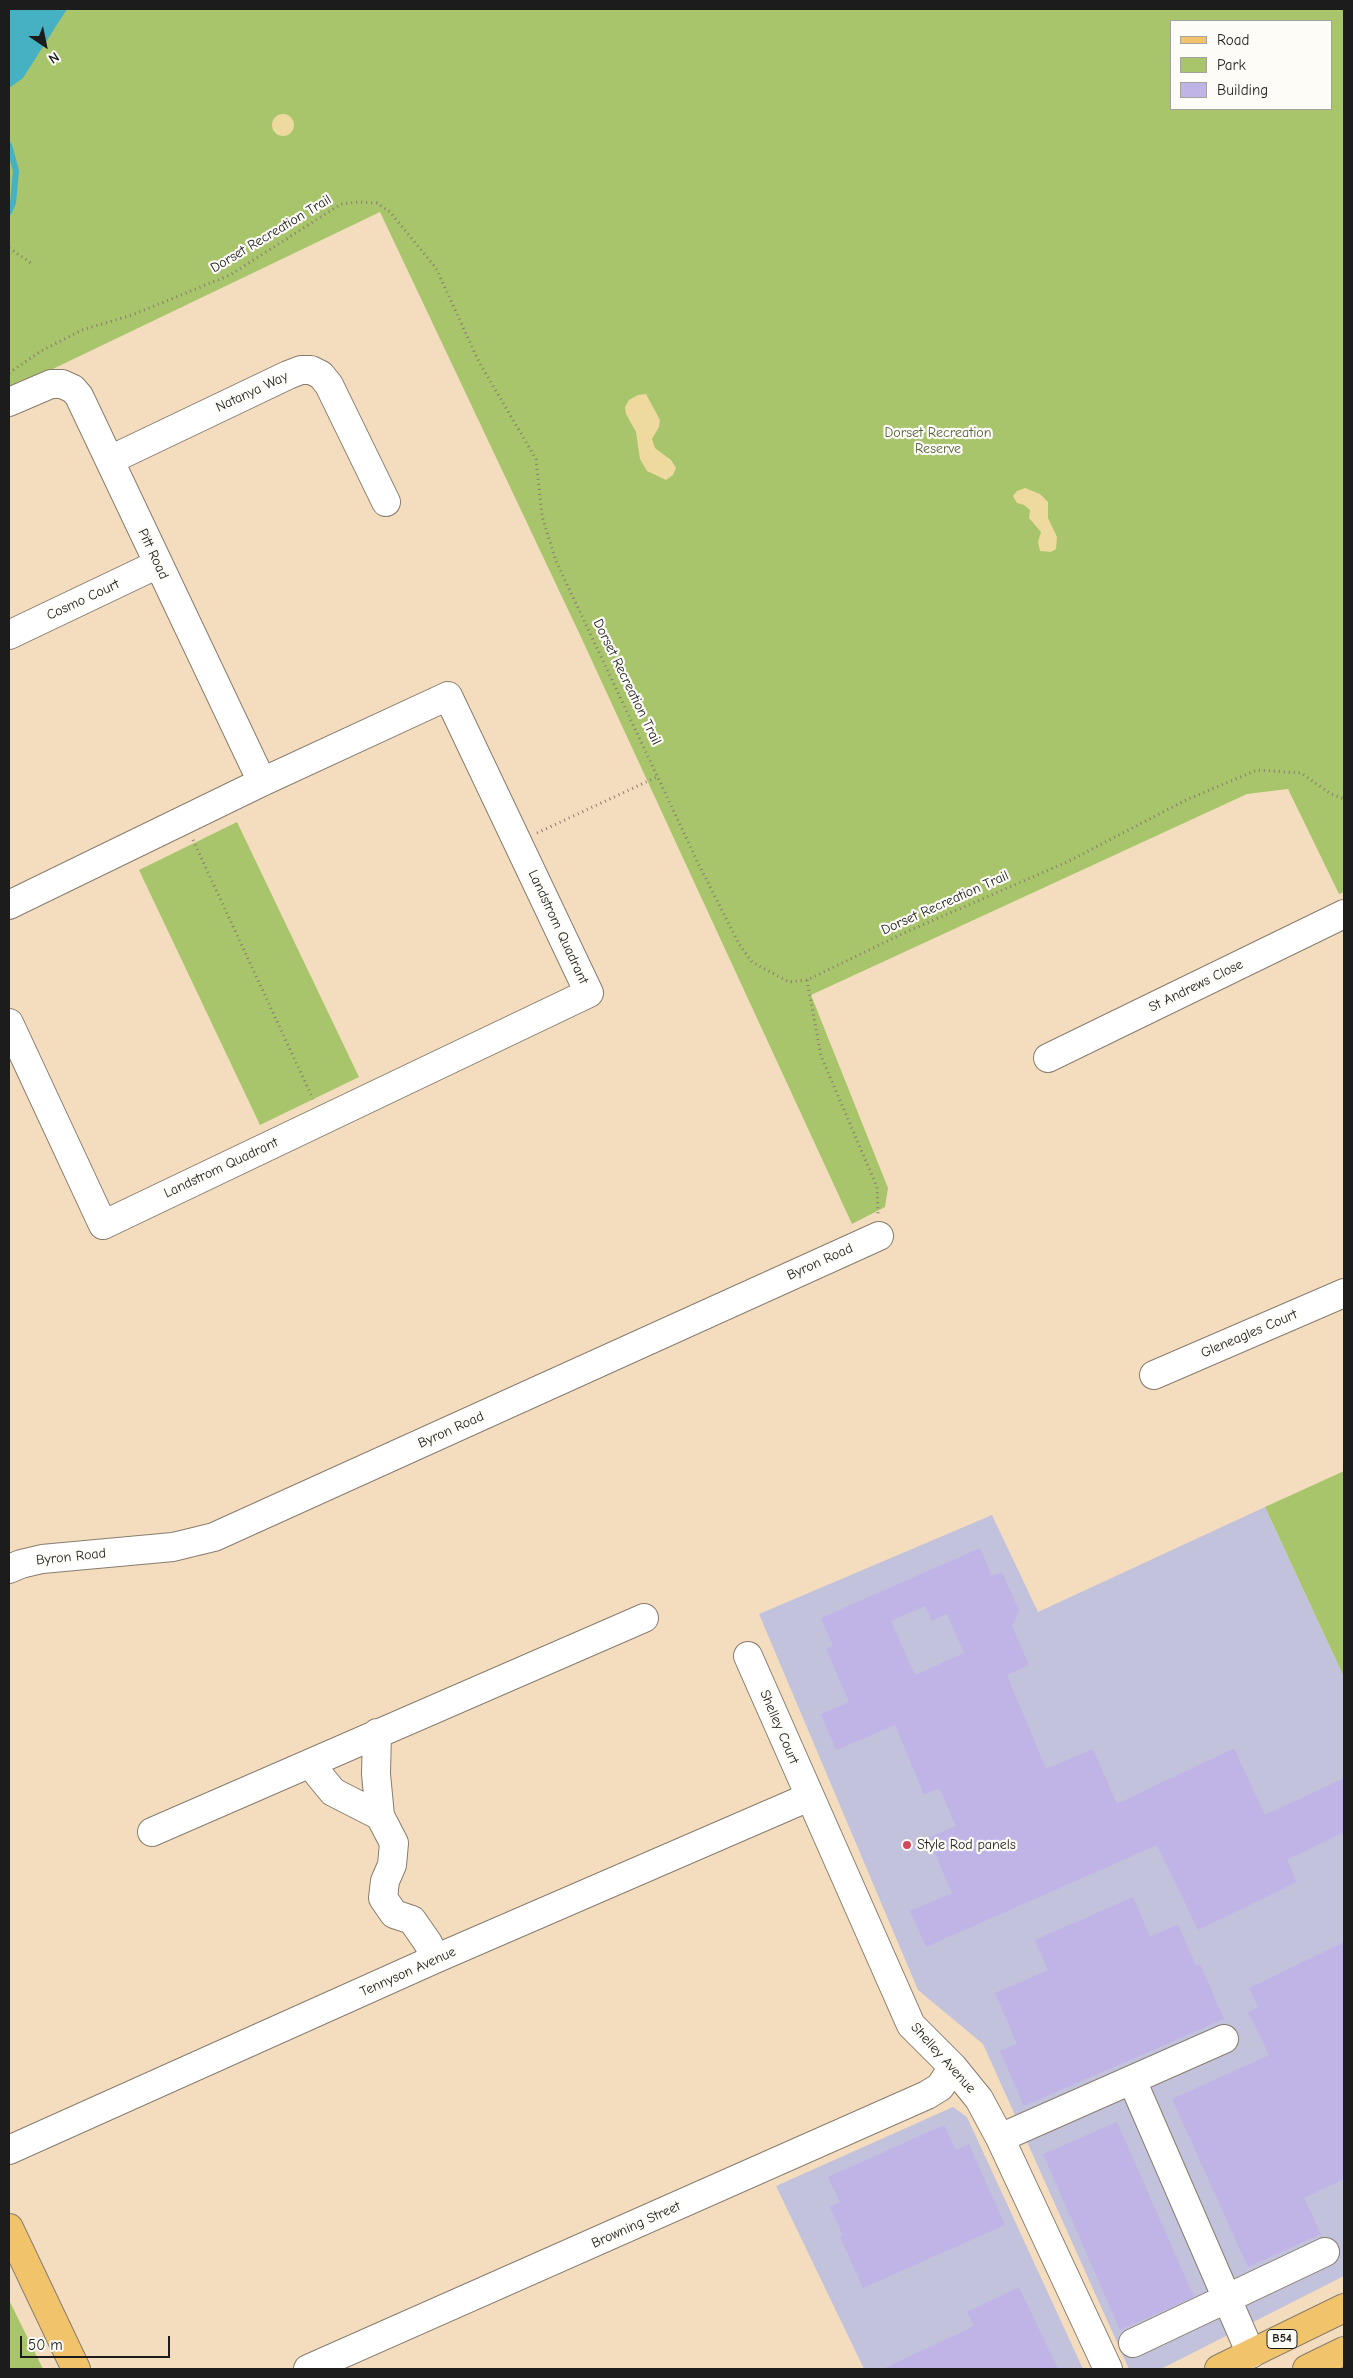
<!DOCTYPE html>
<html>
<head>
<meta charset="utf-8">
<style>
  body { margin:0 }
  #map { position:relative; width:1353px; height:2378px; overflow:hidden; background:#f4ddbf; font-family:"Comic Neue",sans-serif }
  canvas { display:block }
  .frame { position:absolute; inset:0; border:10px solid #1c1c1c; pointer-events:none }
  .legend { position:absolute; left:1170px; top:20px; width:162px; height:90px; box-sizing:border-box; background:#fdfcf7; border:1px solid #a3a29f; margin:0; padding:6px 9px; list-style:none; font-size:15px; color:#1c1c1c }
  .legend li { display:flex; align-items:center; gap:10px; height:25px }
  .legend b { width:25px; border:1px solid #a3a29f }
  .north { position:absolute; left:20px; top:20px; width:50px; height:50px; -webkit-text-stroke:4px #fdfcf7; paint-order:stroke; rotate:146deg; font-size:14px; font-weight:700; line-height:20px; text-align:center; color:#1c1c1c }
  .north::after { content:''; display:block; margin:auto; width:18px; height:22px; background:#1c1c1c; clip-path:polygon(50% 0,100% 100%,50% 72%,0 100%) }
  .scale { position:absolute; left:20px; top:2336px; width:150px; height:22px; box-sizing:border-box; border:2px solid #1c1c1c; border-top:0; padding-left:6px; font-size:15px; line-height:18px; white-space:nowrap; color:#1c1c1c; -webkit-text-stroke:4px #fdfcf7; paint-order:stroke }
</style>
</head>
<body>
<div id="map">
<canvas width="1353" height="2378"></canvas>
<div class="frame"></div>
<ul class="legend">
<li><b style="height:6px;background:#f1c36a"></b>Road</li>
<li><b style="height:14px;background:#a8c56c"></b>Park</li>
<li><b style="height:14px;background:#c0b4e7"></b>Building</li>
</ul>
<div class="north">N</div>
<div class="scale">50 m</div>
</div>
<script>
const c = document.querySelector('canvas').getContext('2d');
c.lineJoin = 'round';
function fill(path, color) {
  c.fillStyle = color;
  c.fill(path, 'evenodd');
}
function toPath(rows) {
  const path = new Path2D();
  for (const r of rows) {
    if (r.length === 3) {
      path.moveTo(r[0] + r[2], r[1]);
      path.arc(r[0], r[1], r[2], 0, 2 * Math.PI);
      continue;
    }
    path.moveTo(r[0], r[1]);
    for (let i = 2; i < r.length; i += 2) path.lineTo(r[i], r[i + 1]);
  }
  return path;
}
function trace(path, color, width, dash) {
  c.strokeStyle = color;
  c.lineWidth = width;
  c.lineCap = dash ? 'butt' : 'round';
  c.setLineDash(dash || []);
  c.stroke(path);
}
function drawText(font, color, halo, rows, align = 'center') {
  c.font = font + ' "Comic Neue",sans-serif';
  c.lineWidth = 4.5;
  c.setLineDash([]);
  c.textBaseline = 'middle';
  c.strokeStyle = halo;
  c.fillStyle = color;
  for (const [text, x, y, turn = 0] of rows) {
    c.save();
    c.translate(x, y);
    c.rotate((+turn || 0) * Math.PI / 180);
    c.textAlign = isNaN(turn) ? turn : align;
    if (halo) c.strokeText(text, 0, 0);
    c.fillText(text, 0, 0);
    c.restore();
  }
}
fill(toPath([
  [1265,1507,1344,1677,1344,2276,1161,2369,1129,2369,983,2044,918,1990,759,1614,992,1515,1038,1612],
  [953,2107,967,2117,1083,2369,864,2369,776,2186]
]), '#c2c2dc');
fill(toPath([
  [9,9,1344,9,1344,892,1339,894,1288,789,1247,794,811,995,888,1188,885,1207,852,1224,580,635,380,212,9,390],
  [1172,21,1332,21,1332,109,1172,109],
  [237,822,359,1077,260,1125,139,870],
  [1344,1471,1344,1677,1265,1507],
  [9,2300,43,2369,9,2369]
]), '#a8c56c');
fill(toPath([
  [283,125,11],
  [646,394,660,420,659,427,652,439,655,448,671,460,676,468,673,475,666,480,647,471,640,459,636,432,626,414,625,407,629,400,638,395],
  [1025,488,1040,494,1048,502,1048,518,1057,537,1056,549,1051,552,1040,551,1038,542,1041,532,1029,518,1030,510,1024,505,1017,503,1013,496,1017,491]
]), '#eeda9e');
fill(toPath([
  [9,9,67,9,23,78,9,88]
]), '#45b1c3');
trace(toPath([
  [9,145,16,171,13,203,9,212]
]), '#45b1c3', 6);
fill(toPath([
  [980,1548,992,1576,1002,1572,1019,1610,1012,1626,1029,1665,1007,1675,1046,1769,1093,1749,1117,1804,1234,1748,1265,1815,1344,1778,1344,1832,1287,1860,1297,1882,1198,1930,1157,1845,926,1947,910,1911,952,1893,928,1838,956,1826,939,1788,924,1795,895,1725,836,1750,821,1714,849,1702,826,1649,833,1646,821,1618],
  [925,1606,932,1621,947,1614,964,1653,915,1675,891,1621],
  [1133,1897,1150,1937,1178,1924,1196,1966,1200,1964,1224,2019,1024,2106,1000,2051,1017,2044,995,1993,1048,1970,1035,1940],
  [1344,1942,1344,2179,1304,2198,1321,2234,1248,2267,1172,2099,1269,2055,1248,2012,1258,2007,1249,1988],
  [1117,2122,1194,2297,1120,2330,1043,2154],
  [944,2125,956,2150,969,2144,1005,2225,863,2288,840,2237,843,2236,830,2207,840,2202,828,2177],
  [1019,2287,1058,2369,883,2369,974,2326,967,2312]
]), '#c0b4e7');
const minor = toPath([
  [9,402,51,384,62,384,73,389,79,396,262,782],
  [110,460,288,375,301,370,311,370,321,375,329,385,386,502],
  [9,635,158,564],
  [9,905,262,782,448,696,589,993,103,1225,9,1023],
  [1048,1058,1344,914],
  [1154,1375,1344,1293],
  [9,1569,21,1564,42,1559,173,1547,214,1537,879,1236],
  [748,1656,911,2025,953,2067,979,2099,1000,2138,1108,2369],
  [377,1733,376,1774,380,1816,394,1843,392,1865,385,1881,383,1898,394,1914,412,1920,428,1943,435,1959],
  [310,1764,333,1792,380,1816],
  [152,1832,644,1618],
  [1132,2080,1251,2354],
  [1000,2138,1224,2039],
  [9,2150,435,1959,809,1797],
  [1133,2343,1325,2252],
  [308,2369,927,2095,940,2087,953,2067]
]);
const major = toPath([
  [9,2228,76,2369],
  [1219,2369,1344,2308],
  [1307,2369,1344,2351]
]);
trace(minor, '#887c6e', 30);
trace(major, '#887c6e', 30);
trace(toPath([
  [9,248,31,263],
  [9,373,41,351,82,330,132,315,230,275,341,204,359,202,377,203,390,212,436,268,479,362,536,459,542,516,556,561,699,865,739,944,752,962,789,982,807,980,904,933,1069,861,1186,800,1257,770,1301,773,1331,794,1344,799],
  [537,833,659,776],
  [193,840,313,1099],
  [807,980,821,1056,877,1187,878,1214]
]), '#887c6e', 3, [1, 4]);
trace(minor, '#fff', 28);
trace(major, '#f1c36a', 28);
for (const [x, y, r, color] of [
  [907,1845,5,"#d1495b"]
]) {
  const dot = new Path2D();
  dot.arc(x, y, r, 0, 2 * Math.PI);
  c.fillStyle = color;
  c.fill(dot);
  trace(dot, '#fdfcf7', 2);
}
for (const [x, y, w] of [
  [1282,2339,30]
]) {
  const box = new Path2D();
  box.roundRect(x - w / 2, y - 9.5, w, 19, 4);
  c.fillStyle = '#fdfcf7';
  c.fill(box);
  trace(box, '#1c1c1c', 1);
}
drawText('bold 12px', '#1c1c1c', null, [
  ["B54",1282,2339]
]);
drawText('14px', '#1c1c1c', '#fdfcf7', [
  ["Dorset Recreation Trail",271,234,-31],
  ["Natanya Way",252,392,-25],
  ["Pitt Road",153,554,65],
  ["Cosmo Court",83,600,-25],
  ["Dorset Recreation Trail",627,682,64],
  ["Dorset Recreation Trail",945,903,-24],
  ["Landstrom Quadrant",558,927,65],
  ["St Andrews Close",1196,986,-26],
  ["Landstrom Quadrant",221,1168,-25],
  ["Byron Road",820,1262,-24],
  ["Gleneagles Court",1249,1334,-23],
  ["Byron Road",451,1430,-24],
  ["Byron Road",71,1557,-6],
  ["Shelley Court",779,1727,67],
  ["Tennyson Avenue",408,1972,-24],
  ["Shelley Avenue",943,2058,48],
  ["Browning Street",636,2225,-24]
]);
drawText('14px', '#54603c', '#fdfcf7', [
  ["Dorset Recreation",938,433],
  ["Reserve",938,449]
]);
drawText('14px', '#1c1c1c', '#fdfcf7', [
  ["Style Rod panels",917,1845]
], 'left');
</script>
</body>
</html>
